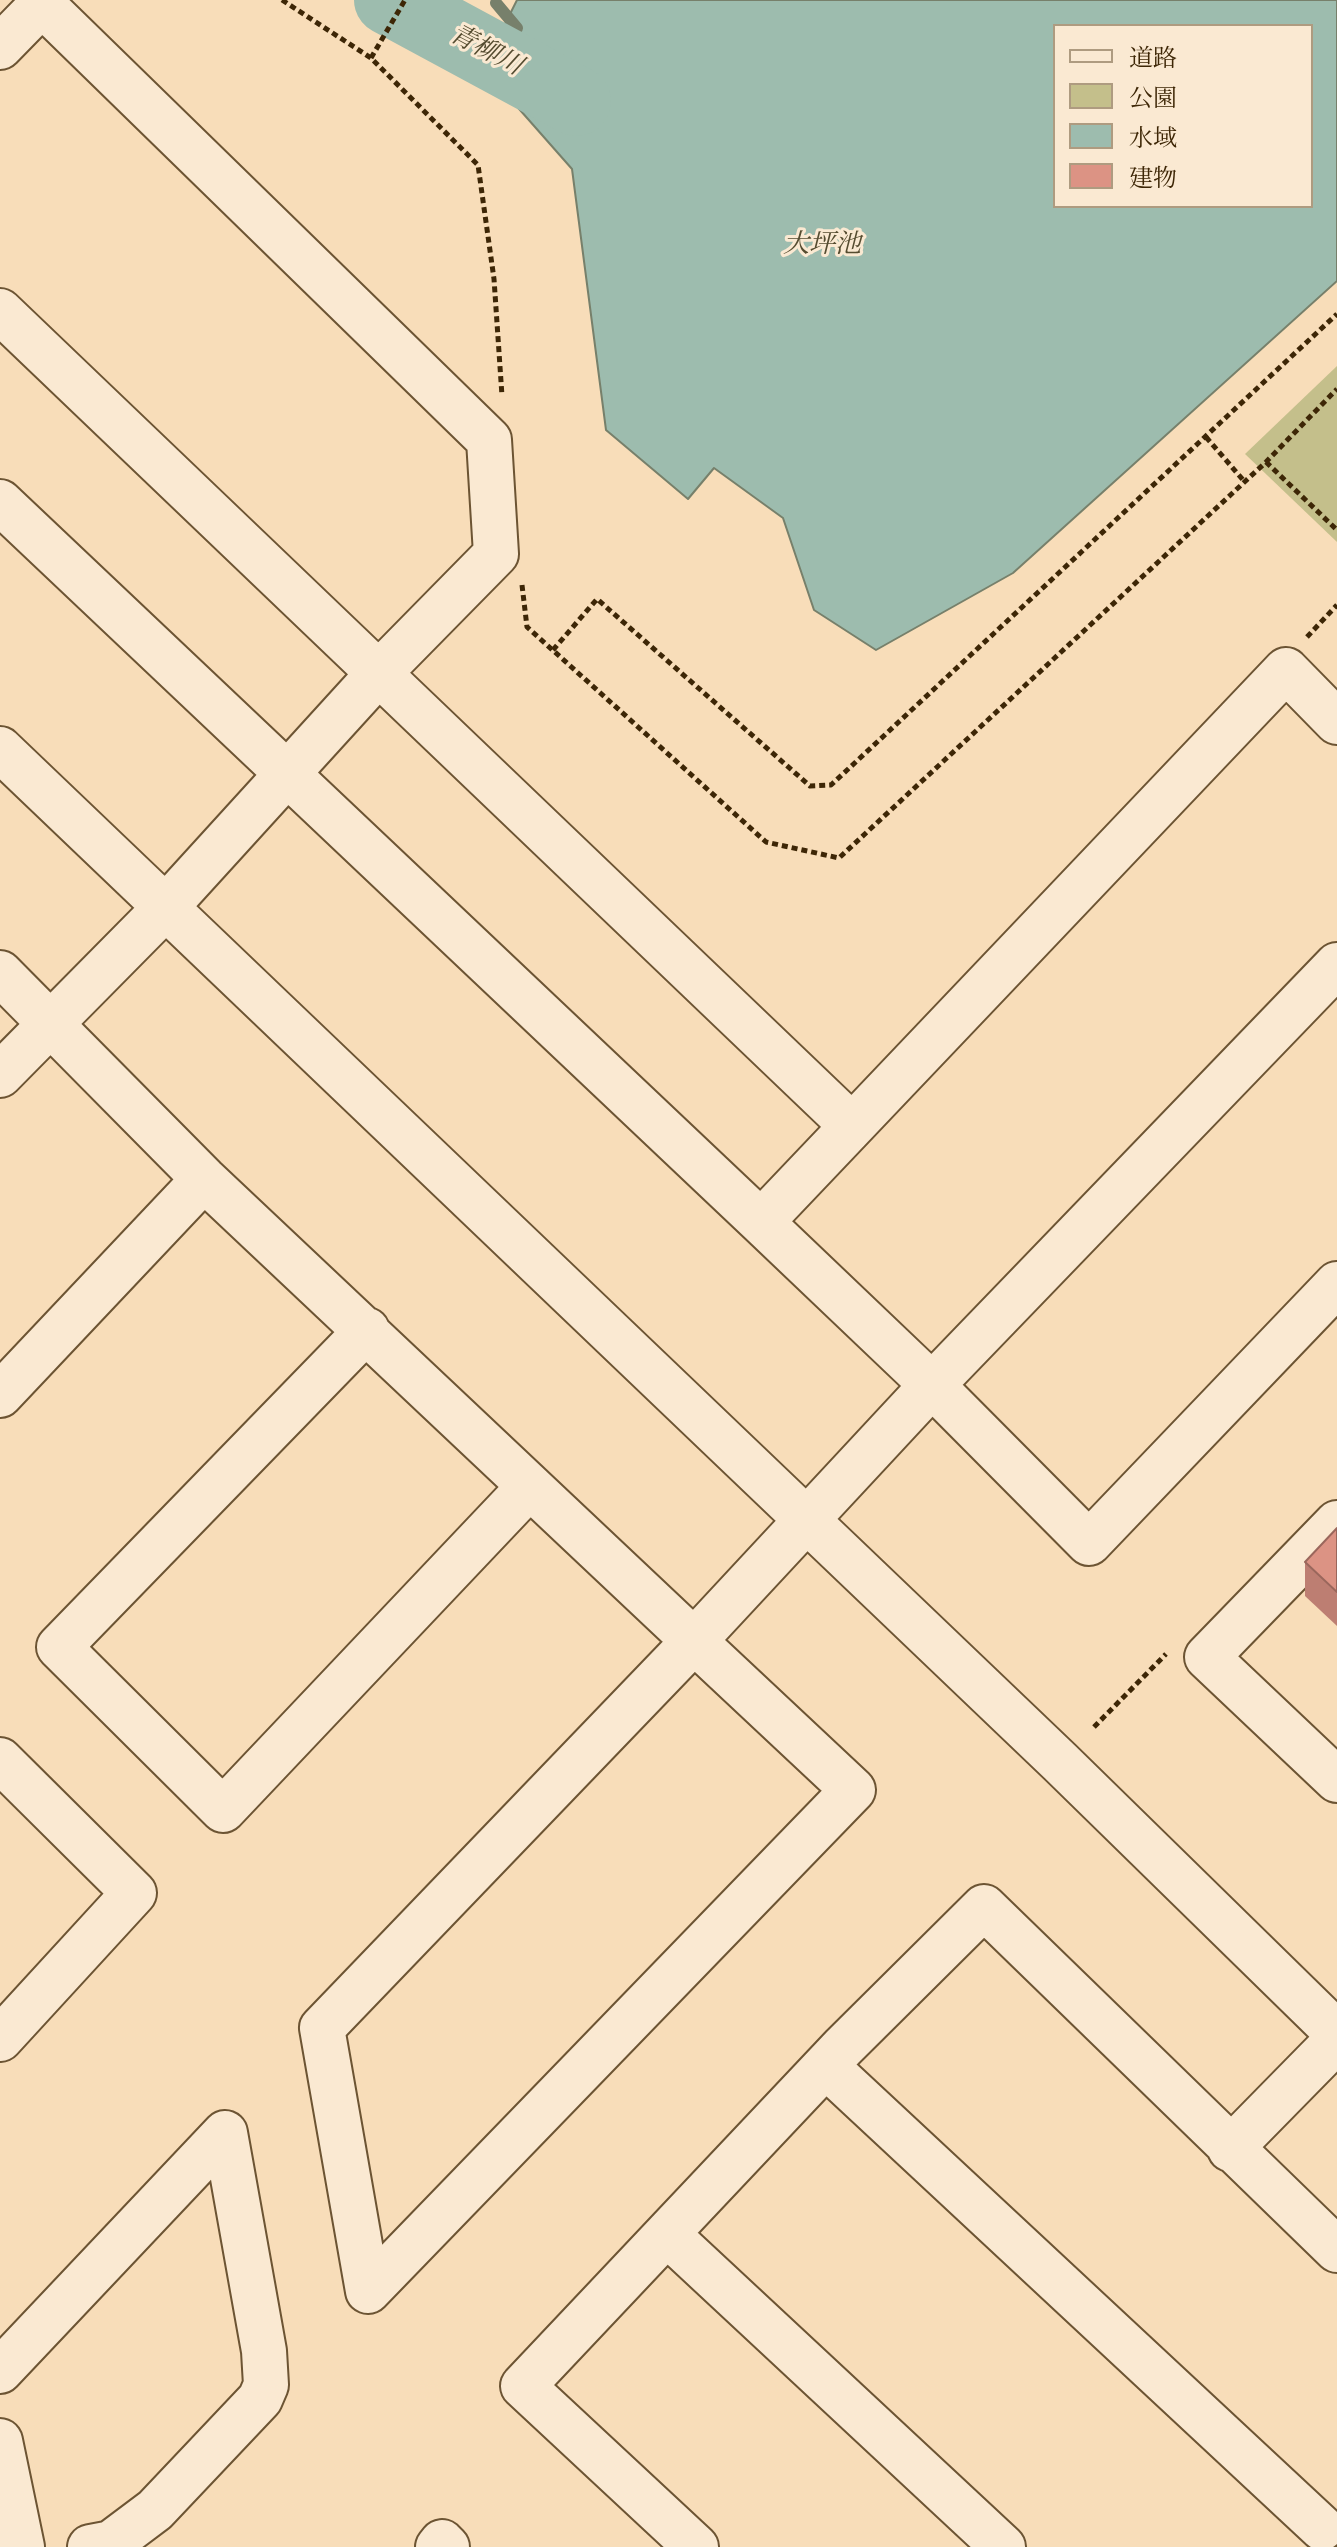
<!DOCTYPE html>
<html>
<head>
<meta charset="utf-8">
<style>
  body { margin:0 }
  #map { position:relative; width:1337px; height:2547px; overflow:hidden; background:#f8ddb9; font-family:"IM FELL English","Noto Serif JP",serif }
  canvas { display:block }
  .legend { position:absolute; left:1053px; top:24px; width:260px; height:184px; box-sizing:border-box; background:#fae9d2; border:2px solid #ae9b80; margin:0; padding:10px 14px; list-style:none; font-size:24px; color:#3d2606 }
  .legend li { display:flex; align-items:center; gap:16px; height:40px }
  .legend b { width:40px; border:2px solid #ae9b80 }
</style>
</head>
<body>
<div id="map">
<canvas width="1337" height="2547"></canvas>
<ul class="legend">
<li><b style="height:10px;background:#fae9d2"></b>道路</li>
<li><b style="height:22px;background:#c4bf8b"></b>公園</li>
<li><b style="height:22px;background:#9dbcae"></b>水域</li>
<li><b style="height:22px;background:#dc9384"></b>建物</li>
</ul>
</div>
<script>
const c = document.querySelector('canvas').getContext('2d');
c.lineJoin = 'round';
function fill(path, color) {
  c.fillStyle = color;
  c.fill(path, 'evenodd');
}
function toPath(rows) {
  const path = new Path2D();
  for (const r of rows) {
    path.moveTo(r[0], r[1]);
    for (let i = 2; i < r.length; i += 2) path.lineTo(r[i], r[i + 1]);
  }
  return path;
}
function trace(path, color, width, dash) {
  c.strokeStyle = color;
  c.lineWidth = width;
  c.lineCap = dash ? 'butt' : 'round';
  c.setLineDash(dash || []);
  c.stroke(path);
}
function drawText(font, color, halo, rows, align = 'center') {
  c.font = font + ' "IM FELL English","Noto Serif JP",serif';
  c.lineWidth = 6;
  c.setLineDash([]);
  c.textBaseline = 'middle';
  c.strokeStyle = halo;
  c.fillStyle = color;
  for (const [text, x, y, turn = 0] of rows) {
    c.save();
    c.translate(x, y);
    c.rotate((+turn || 0) * Math.PI / 180);
    c.textAlign = isNaN(turn) ? turn : align;
    if (halo) c.strokeText(text, 0, 0);
    c.fillText(text, 0, 0);
    c.restore();
  }
}
fill(toPath([
  [1337,366,1337,542,1245,454]
]), '#c4bf8b');
const water = toPath([
  [517,0,1337,0,1337,281,1013,573,876,650,814,610,783,518,714,468,688,499,606,430,572,169,483,68,517,0],
  [1055,26,1311,26,1311,206,1055,206,1055,26]
]);
fill(water, '#9dbcae');
trace(water, '#77806b', 2);
trace(toPath([
  [496,3,517,28]
]), '#77806b', 12);
trace(toPath([
  [389,0,576,101]
]), '#9dbcae', 70);
const minor = toPath([
  [0,47,42,4,489,440,496,554,378,674,165,908,0,1075],
  [0,311,851,1125],
  [0,502,761,1222,932,1385,1089,1543,1337,1284],
  [0,749,1060,1762,1337,2033],
  [0,973,204,1179,694,1641,932,1385,1337,965],
  [761,1222,1286,670,1337,722],
  [367,1330,59,1647,223,1810,529,1487],
  [0,1395,204,1179],
  [1337,1523,1207,1657,1337,1780],
  [694,1641,853,1790,368,2291,322,2028,694,1641],
  [0,1760,134,1893,0,2039],
  [826,2066,1322,2528],
  [1230,2149,1337,2040],
  [668,2235,1003,2547],
  [0,2371,225,2133,264,2351,266,2385,260,2399,155,2510,111,2543,90,2547],
  [0,2441,22,2547],
  [438,2547,442,2542,447,2547],
  [696,2547,523,2386,843,2047,984,1907,1337,2250]
]);
trace(minor, '#6c5433', 48);
trace(toPath([
  [282,0,371,58,478,165,494,279,502,396],
  [371,58,405,0],
  [1206,437,1244,481],
  [1266,462,1337,530],
  [522,585,527,627,766,842,839,858,1266,462,1337,389],
  [1307,637,1337,605],
  [553,650,597,599,810,786,831,785,1337,314],
  [1094,1727,1166,1654]
]), '#3d2606', 5, [6, 4]);
trace(minor, '#fae9d2', 44);
fill(toPath([
  [1337,1528,1337,1626,1305,1596,1305,1562]
]), '#bd7e72');
const building = toPath([
  [1337,1528,1337,1592,1305,1562,1337,1528]
]);
fill(building, '#dc9384');
trace(building, '#9a675c', 2);
drawText('italic 26px', '#554c30', '#fae9d2', [
  ["青柳川",485,52,28],
  ["大坪池",822,247]
]);
</script>
</body>
</html>
